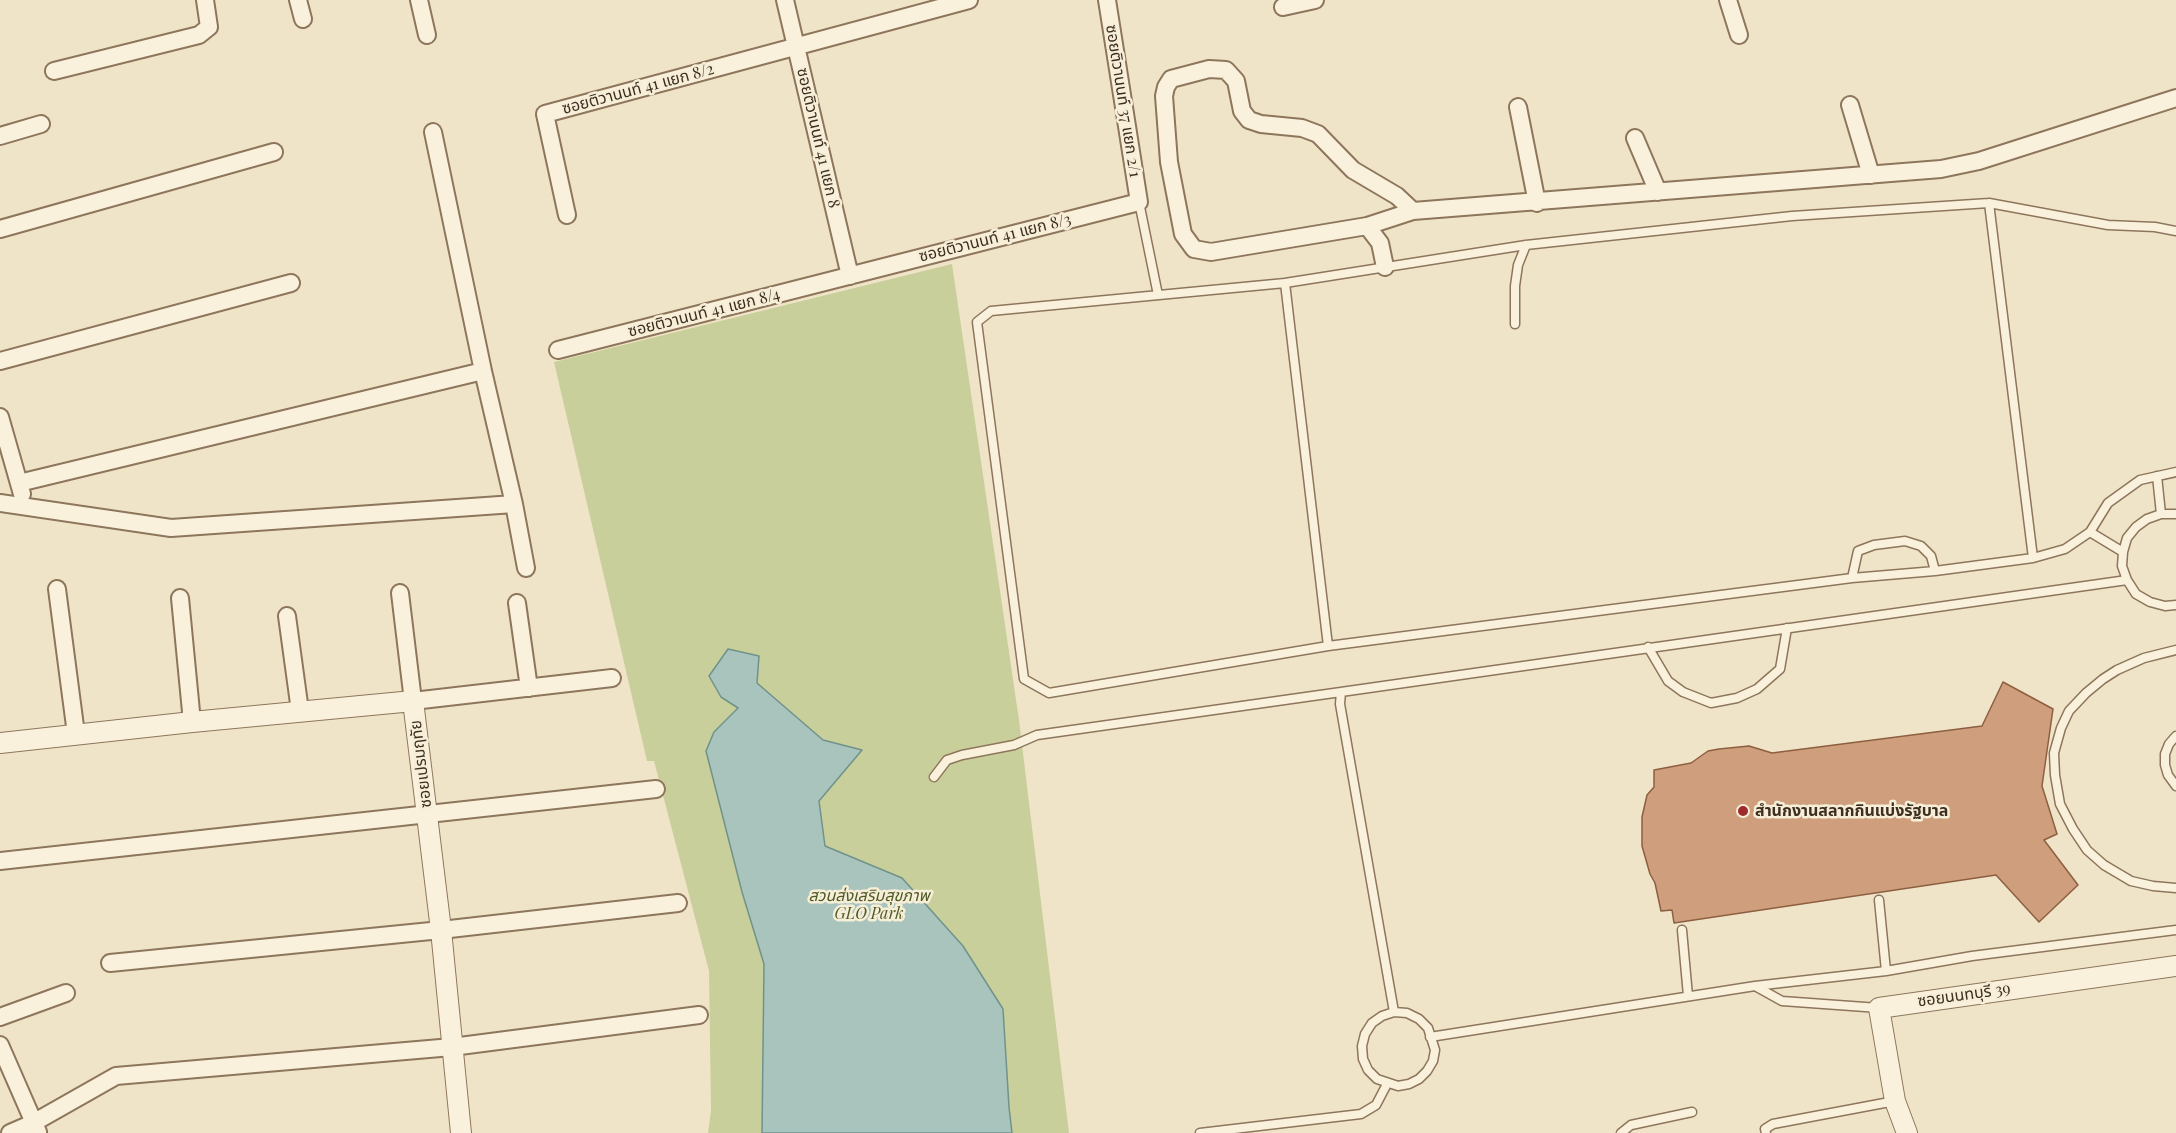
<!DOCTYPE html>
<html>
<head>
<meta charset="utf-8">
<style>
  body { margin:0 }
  canvas { display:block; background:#f0e4c8 }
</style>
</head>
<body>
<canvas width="2176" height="1133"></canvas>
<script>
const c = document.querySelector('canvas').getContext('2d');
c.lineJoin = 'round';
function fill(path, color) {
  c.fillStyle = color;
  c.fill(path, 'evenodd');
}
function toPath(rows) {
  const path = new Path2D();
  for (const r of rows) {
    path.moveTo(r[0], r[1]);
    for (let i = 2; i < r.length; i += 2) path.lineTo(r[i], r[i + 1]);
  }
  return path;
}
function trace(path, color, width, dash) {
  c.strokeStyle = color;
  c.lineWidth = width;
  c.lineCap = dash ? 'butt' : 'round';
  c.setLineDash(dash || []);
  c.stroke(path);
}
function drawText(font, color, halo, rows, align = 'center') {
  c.font = font + ' "Playfair Display","Noto Sans Thai",serif';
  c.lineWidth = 5;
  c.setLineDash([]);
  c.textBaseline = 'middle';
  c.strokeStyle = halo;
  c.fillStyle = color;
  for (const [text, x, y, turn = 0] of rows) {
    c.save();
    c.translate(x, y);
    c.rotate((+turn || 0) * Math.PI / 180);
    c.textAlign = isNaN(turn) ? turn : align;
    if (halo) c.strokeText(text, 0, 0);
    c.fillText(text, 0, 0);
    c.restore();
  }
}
fill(toPath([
  [952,264,1019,720,1069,1133,708,1133,711,1111,709,971,654,761,647,761,554,362]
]), '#c9cf9b');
const water = toPath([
  [728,649,759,656,757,683,823,740,862,750,819,801,825,846,902,878,963,946,1003,1009,1009,1107,1012,1133,762,1133,764,964,742,892,706,751,714,732,738,708,721,697,709,676,728,649]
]);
fill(water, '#a9c4bc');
trace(water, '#6f938a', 1.5);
const building = toPath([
  [2003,682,2053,709,2042,786,2057,834,2044,840,2078,885,2039,922,1996,875,1674,923,1672,910,1661,911,1655,883,1650,874,1642,846,1642,817,1647,795,1654,787,1654,770,1691,763,1708,751,1719,749,1749,746,1772,753,1982,726,2003,682]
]);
fill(building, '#cf9f7d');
trace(building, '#8d5f41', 1.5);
const service = toPath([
  [1139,202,1158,295],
  [1989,203,2033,558],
  [2176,231,2155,227,2108,225,1989,203,1792,216,1526,245,1285,283,1328,646,1852,578,1935,571,2033,558,2065,549,2090,532,2108,503,2140,480,2176,472],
  [1285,283,991,311,977,322,1024,679,1049,693,1328,646],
  [1515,324,1515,286,1518,265,1526,245],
  [2157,476,2161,514],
  [2176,514,2161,514,2147,519,2136,527,2127,538,2123,552,2122,566,2127,580,2136,594,2150,602,2165,606,2176,605],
  [2090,532,2123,552],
  [1852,578,1858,551,1874,545,1905,541,1921,546,1931,556,1935,571],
  [1648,647,1668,681,1683,692,1711,703,1737,698,1757,689,1780,669,1787,628],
  [2176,650,2144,658,2117,670,2103,679,2086,693,2069,711,2061,728,2054,753,2055,775,2060,804,2073,829,2087,850,2104,865,2131,881,2153,886,2176,888],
  [2176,736,2169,744,2165,754,2165,765,2168,775,2176,786],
  [934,777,947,760,962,755,1014,745,1037,735,1341,692],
  [1879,900,1886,971],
  [1682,930,1688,996],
  [1755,986,1886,971,1972,956,2176,930],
  [1394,1012,1340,704,1341,692,2127,580],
  [1394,1012,1407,1013,1419,1019,1428,1028,1435,1050,1433,1061,1427,1071,1419,1079,1409,1084,1398,1086,1377,1079,1368,1070,1363,1059,1362,1046,1365,1034,1372,1023,1382,1016,1394,1012],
  [1430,1037,1755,986,1782,1001,1879,1008],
  [1200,1133,1361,1114,1376,1105,1387,1084],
  [1621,1133,1631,1125,1692,1112],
  [1766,1133,1765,1129,1773,1124,1895,1101]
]);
const minor = toPath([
  [298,0,303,19],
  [419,0,427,35],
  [785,0,850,276],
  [1728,0,1739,35],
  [1283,7,1315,0],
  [54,71,199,35,209,27,205,0],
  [1850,105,1871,175],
  [1518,107,1537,203],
  [433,132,483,371,514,504,526,568],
  [0,136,41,124],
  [1635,138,1658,192],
  [567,215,545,114,969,0],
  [1367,226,1413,211,1941,169,1979,161,2176,98],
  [0,229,274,152],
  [1385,267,1380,243,1367,226,1211,252,1194,249,1183,234,1169,162,1164,96,1166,87,1171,79,1209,69,1226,70,1236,81,1242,111,1249,120,1261,124,1302,128,1318,134,1353,170,1397,196,1413,211],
  [558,350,1139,202,1107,0],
  [0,361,291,283],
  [0,417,22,494],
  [19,483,483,371],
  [0,503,171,528,514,504],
  [57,589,76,734],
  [400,593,413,701,612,678],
  [180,598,192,722],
  [517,603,529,688],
  [287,616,300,711],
  [0,861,656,789],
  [110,963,441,930,678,903],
  [0,1017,66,993],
  [0,1045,38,1132],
  [10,1133,33,1123,116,1076,452,1047,699,1015]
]);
const tertiary = toPath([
  [0,743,192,722,413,701,441,930,461,1133],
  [1907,1133,1895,1101,1879,1008,2176,966]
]);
trace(service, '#8d765c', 11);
trace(minor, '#8d765c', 20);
trace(tertiary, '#8d765c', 22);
trace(service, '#faf1dc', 8);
trace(minor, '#faf1dc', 16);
trace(tertiary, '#faf1dc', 20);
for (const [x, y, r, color] of [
  [1743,811,6,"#9e2a2b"]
]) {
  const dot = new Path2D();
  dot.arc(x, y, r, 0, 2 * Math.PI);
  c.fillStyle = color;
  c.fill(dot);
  trace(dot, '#f7eed8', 2);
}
drawText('16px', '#3d2e20', '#f7eed8', [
  ["ซอยติวานนท์ 41 แยก 8/2",638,89,-15],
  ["ซอยติวานนท์ 37 แยก 2/1",1123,101,81],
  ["ซอยติวานนท์ 41 แยก 8",818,138,77],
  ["ซอยติวานนท์ 41 แยก 8/3",995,238,-14],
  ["ซอยติวานนท์ 41 แยก 8/4",704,313,-14],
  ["ซอยเปรมฤทัย",421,764,-97],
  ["ซอยนนทบุรี 39",1964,995,-8]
]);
drawText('bold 16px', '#3d2e20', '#f7eed8', [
  ["สำนักงานสลากกินแบ่งรัฐบาล",1755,811]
], 'left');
drawText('italic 16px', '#4d5a26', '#f7eed8', [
  ["สวนส่งเสริมสุขภาพ",869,896],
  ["GLO Park",869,914]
]);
</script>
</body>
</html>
